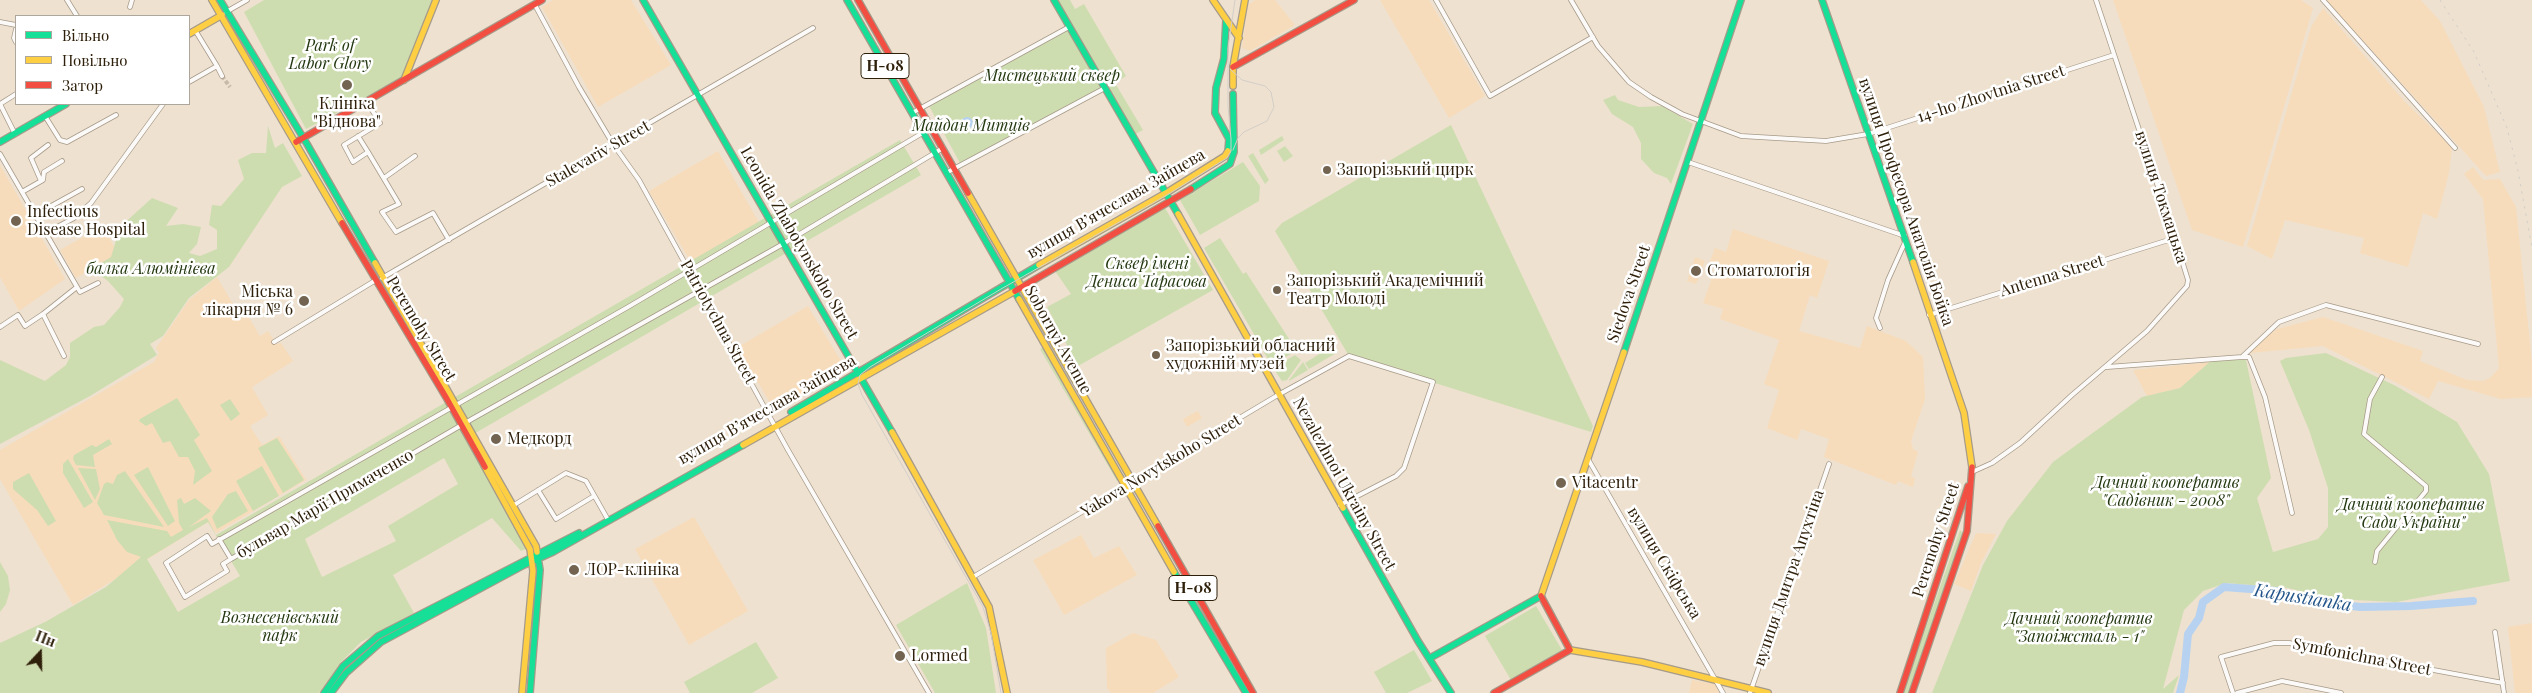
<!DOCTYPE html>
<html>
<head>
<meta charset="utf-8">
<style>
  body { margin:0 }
  #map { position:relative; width:2532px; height:693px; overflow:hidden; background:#eee1d0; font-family:"Playfair Display",serif }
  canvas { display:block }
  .legend { position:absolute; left:15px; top:15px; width:175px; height:90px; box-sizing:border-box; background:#fff; border:1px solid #aca69d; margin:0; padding:6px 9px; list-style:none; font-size:15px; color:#2f200b }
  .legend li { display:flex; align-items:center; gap:10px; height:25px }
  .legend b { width:25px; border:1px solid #aca69d }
  .north { position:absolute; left:15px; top:628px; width:50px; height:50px; -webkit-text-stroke:4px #fff; paint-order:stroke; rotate:21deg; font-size:14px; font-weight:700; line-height:20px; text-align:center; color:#2f200b }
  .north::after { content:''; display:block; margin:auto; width:18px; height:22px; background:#2f200b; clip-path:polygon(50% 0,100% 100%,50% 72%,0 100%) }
</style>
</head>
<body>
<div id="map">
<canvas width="2532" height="693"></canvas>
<ul class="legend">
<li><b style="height:6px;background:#16e098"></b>Вільно</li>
<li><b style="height:6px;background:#ffcf43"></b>Повільно</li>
<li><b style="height:6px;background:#f24e42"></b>Затор</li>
</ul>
<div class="north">Пн</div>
</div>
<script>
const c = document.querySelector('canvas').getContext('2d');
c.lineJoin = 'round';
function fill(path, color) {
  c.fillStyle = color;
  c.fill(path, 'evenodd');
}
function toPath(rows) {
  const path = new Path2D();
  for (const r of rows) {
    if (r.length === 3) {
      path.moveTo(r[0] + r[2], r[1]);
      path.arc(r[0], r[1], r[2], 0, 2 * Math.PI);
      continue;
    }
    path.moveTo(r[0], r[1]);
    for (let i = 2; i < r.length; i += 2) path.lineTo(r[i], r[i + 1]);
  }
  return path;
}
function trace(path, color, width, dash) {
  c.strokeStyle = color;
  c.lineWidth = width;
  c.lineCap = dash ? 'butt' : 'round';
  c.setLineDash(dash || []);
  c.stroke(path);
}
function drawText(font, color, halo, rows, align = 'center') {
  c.font = font + ' "Playfair Display",serif';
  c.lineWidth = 5;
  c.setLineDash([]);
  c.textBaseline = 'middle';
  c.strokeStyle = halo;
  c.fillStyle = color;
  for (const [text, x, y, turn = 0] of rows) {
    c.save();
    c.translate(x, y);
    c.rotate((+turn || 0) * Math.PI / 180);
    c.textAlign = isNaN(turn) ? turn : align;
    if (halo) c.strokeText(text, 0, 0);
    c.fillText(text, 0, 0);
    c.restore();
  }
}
fill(toPath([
  [553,0,631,0,671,65,598,107,542,7],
  [1255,0,1275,0,1295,25,1250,51,1242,48,1248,5],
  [1380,0,1429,0,1485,96,1449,118],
  [2113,0,2301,0,2313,8,2243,247,2192,230],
  [2326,0,2421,0,2440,21,2484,107,2500,172,2486,176],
  [2323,8,2406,103,2452,147,2449,173,2437,219,2423,213,2408,267,2360,253,2364,238,2285,220,2272,259,2247,246,2311,27],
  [718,151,760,224,692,264,649,191],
  [0,165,65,279,19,311,0,277],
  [2473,167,2483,180,2500,179,2516,207,2532,363,2532,397,2501,399,2438,381,2429,399,2323,346,2250,353,2250,347,2277,329,2323,317,2423,351,2420,361,2467,380,2483,381,2490,378,2499,368,2483,199,2464,174],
  [103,226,118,254,76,278,60,250],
  [1733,229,1829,261,1817,298,1810,295,1799,331,1860,348,1867,326,1906,341,1923,357,1925,399,1911,441,1913,449,1918,452,1911,476,1915,479,1913,487,1898,481,1896,485,1824,457,1829,439,1801,429,1797,440,1767,428,1779,390,1764,384,1779,340,1720,319,1723,309,1703,303,1717,264,1710,261,1715,248,1726,252],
  [1695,257,1705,261,1696,284,1687,281],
  [217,277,241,318,248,316,260,336,268,331,276,344,281,343,293,361,252,387,268,415,250,426,262,445,279,436,306,480,216,533,208,522,73,605,0,479,0,450,154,362,159,353,156,348,189,300],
  [808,306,847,371,775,412,738,347],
  [2211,362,2180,388,2147,396,2133,370],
  [1198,411,1202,418,1187,427,1183,419],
  [694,517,748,611,689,645,635,549],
  [1976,533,1996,534,1981,563,1971,591,1954,584],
  [1081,535,1094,558,1119,546,1137,575,1064,615,1033,560],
  [2532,623,2532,693,2515,693,2508,627],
  [1133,633,1156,640,1179,677,1153,693,1111,693,1107,688,1106,648],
  [1692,680,1715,684,1719,693,1689,693]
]), '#f7dcbb');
fill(toPath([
  [264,0,434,0,404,77,306,129,244,12],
  [1056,0,1070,0,1075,9,1084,4,1126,76,1115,83,1143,130,1134,135],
  [1069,27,1105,88,961,165,928,104],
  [1615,95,1618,100,1639,107,1662,106,1693,124,1671,184,1667,178,1654,173,1641,159,1641,143,1633,127,1612,114,1603,100],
  [1451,125,1593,426,1591,432,1349,356,1275,231,1282,223],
  [268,126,275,148,283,143,302,176,282,187,229,267,189,298,163,336,150,344,157,355,90,396,0,444,0,360,45,381,66,365,70,357,70,343,94,327,104,325,120,307,124,299,108,281,91,269,111,257,120,227,152,198,178,208,166,226,183,224,201,227,197,244,189,253,200,256,217,249,217,230,209,225,212,205,221,206,244,179,238,160,252,153,266,153],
  [1282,136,1284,140,1261,155,1259,150],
  [900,140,921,175,465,439,528,548,521,551,492,518,393,575,414,613,361,642,341,662,319,693,0,693,0,643,45,622,106,587,141,557,127,552,117,540,107,520,167,531,171,537,183,530,179,523,177,500,181,498,184,504,195,498,211,511,189,527,207,518,216,535],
  [444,458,458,484,388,526,396,541,322,577,305,539],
  [208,522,240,576,178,612,147,559],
  [1285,146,1293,156,1284,162,1277,151],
  [1253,153,1269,180,1265,184,1248,156],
  [1243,162,1260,186,1259,201,1200,235,1180,200],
  [1165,208,1213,290,1078,366,1047,307,1071,294,1055,271],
  [1220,238,1243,274,1246,272,1291,342,1291,347,1262,348,1204,248],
  [1331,342,1338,352,1309,369,1305,363,1321,353,1318,349],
  [1044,347,1119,480,1117,481,1040,349],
  [1292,349,1294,352,1272,365,1263,351],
  [2326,353,2396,386,2457,422,2489,474,2510,581,2396,602,2333,599,2288,588,2226,583,2203,591,2184,610,2163,689,2179,675,2173,693,1932,693,1983,565,2007,521,2053,462,2142,397,2180,388,2213,359,2246,360,2271,478,2257,498,2273,552,2318,539,2328,527,2328,488,2309,430,2280,361,2286,358],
  [1295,355,1301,360,1287,380,1282,381,1273,368],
  [1303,362,1308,370,1289,381,1289,380],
  [177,398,200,435,194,440,212,471,193,485,195,471,188,457,179,457,170,441,163,443,152,423,146,426,139,421,140,419],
  [230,399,240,414,231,421,220,405],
  [277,438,304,480,283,493,258,448],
  [109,439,112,444,93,455,95,467,76,465,73,459,74,455,92,445,96,447],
  [68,459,93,502,84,508,63,473,63,464],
  [262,466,279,496,253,511,236,481],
  [148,467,175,521,168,526,134,475],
  [78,468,96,469,100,489,95,500],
  [125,471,164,527,104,515,97,503,104,484,107,482,113,484,117,475],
  [29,473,56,521,48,526,37,510,13,489,13,482],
  [236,491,248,511,217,529,212,517,228,494],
  [1960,530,1963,533,1909,693,1903,693],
  [0,562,8,576,10,590,6,604,0,612],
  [967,583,986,628,996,693,935,693,896,625],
  [1536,606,1562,650,1511,680,1485,636],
  [756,642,778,678,752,693,690,693,684,682],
  [1414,650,1432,681,1407,693,1386,693,1374,672]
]), '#ceddb0');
fill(toPath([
  [967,123,6]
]), '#b7d2f0');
trace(toPath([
  [2180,693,2184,677,2188,634,2199,618,2203,602,2224,587,2277,591,2312,601,2360,607,2411,606,2473,601]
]), '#b7d2f0', 8);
trace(toPath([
  [222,76,230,87]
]), '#c8baa9', 4, [4, 2]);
const street = toPath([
  [67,0,77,16],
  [1436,0,1490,96,1593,37],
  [1571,0,1598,46,1629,82,1651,97,1682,114,1741,136,1826,141,1868,134,2114,55],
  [2323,0,2455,148],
  [535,5,579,87,613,144,639,180,788,450,929,693],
  [130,7,132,0],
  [226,12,247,0],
  [0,22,16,25],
  [16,29,14,38,16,42],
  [217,66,222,76],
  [189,82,217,66,195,30],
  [367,102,380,123,344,145,353,162,368,152,399,204,382,212,396,232,433,213,449,240],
  [912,113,1069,27],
  [45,116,60,140,67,142,116,115],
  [931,128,628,307,212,544,207,536,166,563,185,597,227,571,223,564,231,559,472,419,783,244,943,148],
  [15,134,0,104,16,94],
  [358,136,368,152],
  [0,154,77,287,43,314,64,356],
  [1688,162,1905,236],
  [946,173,1105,88],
  [384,178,415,156],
  [41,181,31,158,48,145],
  [22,192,43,180,44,172,62,161],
  [35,215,82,189],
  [46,233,74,218,91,203,163,104],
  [382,278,813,28],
  [77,287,80,292,98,283],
  [1929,315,2175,238],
  [0,327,18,315,25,326,43,314],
  [1880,328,1876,318,1888,280,1906,240],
  [274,342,376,280],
  [2242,357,2249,357,2265,397,2292,513],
  [2107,367,2242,357,2279,322,2326,305,2478,344],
  [1588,459,1723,693],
  [1972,472,1992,463,2020,443,2072,395,2147,331,2187,286,2188,280,2175,238,2096,0],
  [538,490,556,519,594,496],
  [514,505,566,473,586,481,607,518],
  [219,539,231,559],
  [2375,562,2377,551,2426,491,2426,486,2364,434,2370,399,2382,377],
  [973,577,1278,395,1349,356,1433,382,1404,468,1396,476,1340,505],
  [2495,632,2504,693],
  [1750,693,1829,464],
  [2233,693,2221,657,2274,643,2289,643,2503,683],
  [2237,693,2282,681,2341,693]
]);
const fast = toPath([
  [220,0,307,144,375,263],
  [643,0,892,432],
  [847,0,1019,299],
  [1054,0,1178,214],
  [1822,0,1913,262],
  [1226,20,1224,58,1216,88,1215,113,1229,139,1228,151],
  [0,142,66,104],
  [1191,189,1230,164,1234,152,1233,94],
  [1624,352,1741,0],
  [791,412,1039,265],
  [1343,508,1418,641,1451,693],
  [1174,572,1246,693],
  [1430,658,1541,596],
  [324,693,343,666,378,636,579,533],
  [331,693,346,673,381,642,524,565,553,552,743,445],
  [530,693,540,570,537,552]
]);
const slow = toPath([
  [212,0,342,223],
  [1213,0,1239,38],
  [189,34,222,15],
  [404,80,436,0],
  [1233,86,1233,67,1245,0],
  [968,193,1158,526],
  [1178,214,1343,508],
  [1913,262,1964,413,1972,467],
  [375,263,536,546,537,552],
  [1039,265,1166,193,1225,156,1228,151],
  [1019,299,1174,572],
  [892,432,989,607,1007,693],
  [743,445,1015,291],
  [485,467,530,549,533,571,522,693],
  [1541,596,1624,352],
  [1570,650,1642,662,1768,693]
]);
const jam = toPath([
  [858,0,968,193],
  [1233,67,1354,0],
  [296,142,542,0],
  [342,223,447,399,485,467],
  [1015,291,1191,189],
  [1158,526,1253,693],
  [1494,693,1570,650,1541,596],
  [1900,693,1968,486],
  [1912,693,1967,531,1972,467]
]);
trace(street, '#a69a89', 5.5);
trace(fast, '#a69a89', 8);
trace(slow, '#a69a89', 8);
trace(jam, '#a69a89', 8);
trace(street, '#fcfaf8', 4);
trace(fast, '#16e098', 5.5);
trace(slow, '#ffcf43', 5.5);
trace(jam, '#f24e42', 5.5);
trace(toPath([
  [1230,69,1242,80,1265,86,1271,92,1274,107,1267,121,1244,132,1238,138,1233,150],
  [1001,693,991,633,983,607,862,395,858,384,860,375,870,367,1001,289,1167,195,1227,158,1231,151,1231,139,1228,106,1228,48,1235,0]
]), '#d3cec8', 1);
trace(toPath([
  [2440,0,2474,52,2507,128,2518,171,2532,248]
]), '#d3cec8', 1, [2.5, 5]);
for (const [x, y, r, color] of [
  [347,85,6,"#726450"],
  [1327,170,5,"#726450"],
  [16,221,6,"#726450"],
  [1696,271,6,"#726450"],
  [1277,290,5,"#726450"],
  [304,301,6,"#726450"],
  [1156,355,5,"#726450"],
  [496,439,6,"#726450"],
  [1561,483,6,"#726450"],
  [574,570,6,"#726450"],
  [900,656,6,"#726450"]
]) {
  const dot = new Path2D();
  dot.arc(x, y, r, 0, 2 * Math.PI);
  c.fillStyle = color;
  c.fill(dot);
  trace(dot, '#fff', 2);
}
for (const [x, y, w] of [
  [885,66,48],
  [1193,588,48]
]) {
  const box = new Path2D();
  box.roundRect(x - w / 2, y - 12.5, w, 25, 4);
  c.fillStyle = '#fff';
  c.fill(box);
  trace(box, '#2f200b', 1);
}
drawText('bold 15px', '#2f200b', null, [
  ["Н-08",885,66],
  ["Н-08",1193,588]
]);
drawText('italic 16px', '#233810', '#fff', [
  ["Park of",330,46],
  ["Labor Glory",330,64],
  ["Мистецький сквер",1052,76],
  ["Майдан Митців",971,126],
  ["Сквер імені",1147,264],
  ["Дениса Тарасова",1147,282],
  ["балка Алюмінієва",151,269],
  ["Дачний кооператив",2166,483],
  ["\"Садівник - 2008\"",2166,501],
  ["Дачний кооператив",2411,505],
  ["\"Сади України\"",2411,523],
  ["Вознесенівський",280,618],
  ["парк",280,636],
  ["Дачний кооператив",2079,619],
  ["\"Запоіжсталь - 1\"",2079,637]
]);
drawText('16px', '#2f200b', '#fff', [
  ["14-ho Zhovtnia Street",1991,94,-18],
  ["Stalevariv Street",598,154,-30],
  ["вулиця Токмацька",2161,197,72],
  ["вулиця Професора Анатолія Бойка",1906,202,71],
  ["вулиця Вʼячеслава Зайцева",1116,204,-30],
  ["Leonida Zhabotynskoho Street",799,243,60],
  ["Antenna Street",2052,276,-17],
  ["Siedova Street",1629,294,-71],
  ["Patriotychna Street",718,322,61],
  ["Peremohy Street",421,329,59],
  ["Sobornyi Avenue",1058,340,61],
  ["вулиця Вʼячеслава Зайцева",767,410,-30],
  ["Yakova Novytskoho Street",1161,466,-31],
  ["Nezalezhnoi Ukrainy Street",1344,484,61],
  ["бульвар Марії Примаченко",325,504,-30],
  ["Peremohy Street",1936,540,-72],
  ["вулиця Скіфська",1664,563,59],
  ["вулиця Дмитра Апухтіна",1789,578,-71],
  ["Symfonichna Street",2362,657,11]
]);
drawText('16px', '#2f200b', '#fff', [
  ["Клініка",347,104,"center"],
  ["\"Віднова\"",347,122,"center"],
  ["Запорізький цирк",1337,170],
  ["Infectious",27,212],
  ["Disease Hospital",27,230],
  ["Стоматологія",1707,271],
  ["Запорізький Академічний",1287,281],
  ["Театр Молоді",1287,299],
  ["Мiська",293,292,"right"],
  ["лiкарня № 6",293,310,"right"],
  ["Запорізький обласний",1166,346],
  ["художній музей",1166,364],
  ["Медкорд",507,439],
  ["Vitacentr",1572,483],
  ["ЛОР-клініка",585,570],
  ["Lormed",911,656]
], 'left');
drawText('italic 18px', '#225489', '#fff', [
  ["Kapustianka",2303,598,9]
]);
</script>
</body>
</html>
